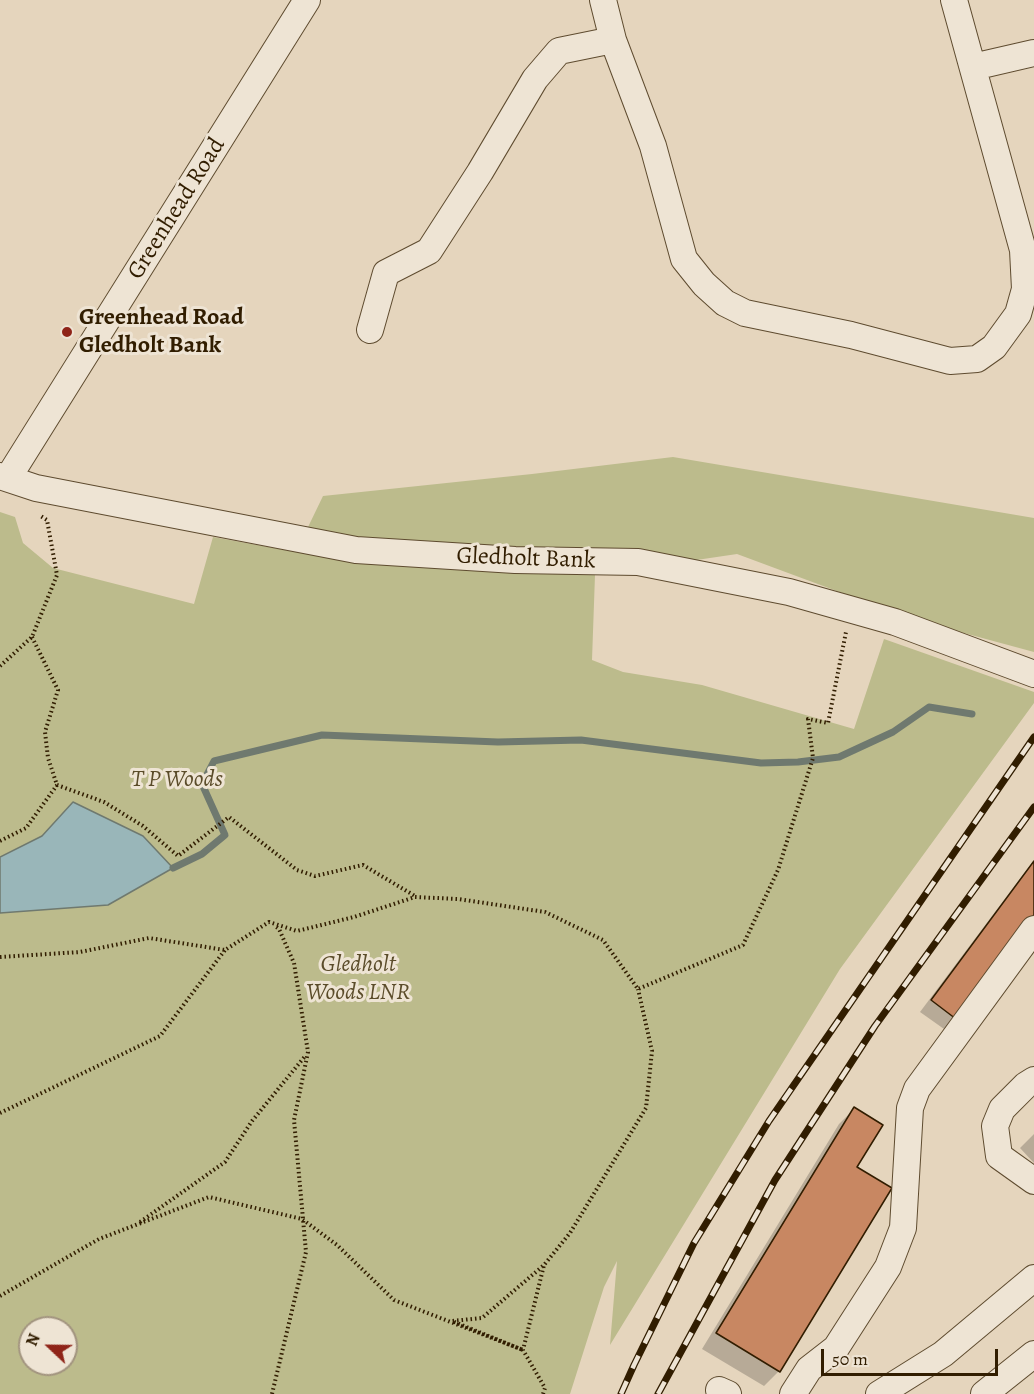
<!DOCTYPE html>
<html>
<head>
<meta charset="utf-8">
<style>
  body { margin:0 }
  #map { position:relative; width:1034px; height:1394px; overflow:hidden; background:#e5d5bd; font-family:Alegreya,serif }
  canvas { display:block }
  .north { position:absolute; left:18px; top:1316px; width:60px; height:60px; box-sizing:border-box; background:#eee4d4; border:2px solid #a2947f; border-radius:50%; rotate:292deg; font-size:16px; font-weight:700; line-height:24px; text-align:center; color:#311d00 }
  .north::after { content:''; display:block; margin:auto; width:21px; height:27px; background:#8f2418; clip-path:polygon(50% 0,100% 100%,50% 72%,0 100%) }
  .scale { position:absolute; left:821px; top:1349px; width:177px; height:27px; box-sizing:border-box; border:3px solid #311d00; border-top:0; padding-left:8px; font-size:18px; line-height:21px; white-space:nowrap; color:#311d00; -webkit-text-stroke:4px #eee4d4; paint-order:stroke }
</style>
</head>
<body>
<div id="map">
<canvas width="1034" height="1394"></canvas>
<div class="north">N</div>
<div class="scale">50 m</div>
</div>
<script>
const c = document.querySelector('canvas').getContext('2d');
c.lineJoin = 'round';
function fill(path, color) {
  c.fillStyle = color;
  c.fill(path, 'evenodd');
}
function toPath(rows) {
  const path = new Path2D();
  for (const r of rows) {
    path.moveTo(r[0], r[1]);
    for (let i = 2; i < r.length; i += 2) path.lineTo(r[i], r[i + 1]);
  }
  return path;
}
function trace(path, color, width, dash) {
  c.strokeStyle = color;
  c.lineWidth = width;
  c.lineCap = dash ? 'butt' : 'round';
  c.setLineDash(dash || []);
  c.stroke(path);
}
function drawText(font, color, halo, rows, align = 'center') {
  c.font = font + ' Alegreya,serif';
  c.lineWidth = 6;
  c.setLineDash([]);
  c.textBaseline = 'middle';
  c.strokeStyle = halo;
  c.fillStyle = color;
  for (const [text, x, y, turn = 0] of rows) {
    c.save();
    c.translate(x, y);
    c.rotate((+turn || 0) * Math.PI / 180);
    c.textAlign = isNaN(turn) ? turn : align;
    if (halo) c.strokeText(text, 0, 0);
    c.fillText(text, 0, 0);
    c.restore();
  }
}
fill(toPath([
  [673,457,1034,518,1034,652,912,619,737,554,595,575,592,660,623,672,702,685,854,729,884,639,1034,692,1034,703,840,969,610,1345,617,1261,604,1287,570,1394,0,1394,0,512,15,517,23,543,53,568,194,604,213,537,296,552,323,496,532,474],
  [30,1328,66,1328,66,1364,30,1364]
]), '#bcbb8c');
const water = toPath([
  [73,802,143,836,173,868,108,905,0,913,0,857,42,836,73,802]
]);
fill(water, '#99b6b9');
trace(water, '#6f796f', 1.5);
fill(toPath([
  [1034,860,1034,912,955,1018,944,1029,920,1012],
  [854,1109,855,1167,779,1371,764,1386,702,1349,839,1124],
  [1034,1134,1034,1163,1020,1148]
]), '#0003');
trace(toPath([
  [173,868,202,854,225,835,202,784,214,761,322,735,498,742,581,740,761,763,798,762,839,757,893,732,929,707,972,714]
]), '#6f796f', 7);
const building = toPath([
  [1034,861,1034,915,956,1019,931,1000,1034,861],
  [854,1107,883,1125,857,1167,892,1188,780,1372,716,1333,854,1107]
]);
fill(building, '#c88762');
trace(building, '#311d00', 1.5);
const minor = toPath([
  [603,0,613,40,653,146,684,259,704,284,725,303,745,313,851,335,950,361,977,359,994,347,1018,314,1025,289,1023,250,954,0],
  [973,67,1034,53],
  [370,330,386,273,429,251,480,172,535,79,559,51,613,40],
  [0,476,36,488,356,550,515,560,638,562,789,592,895,622,1034,674],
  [8,478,307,0],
  [1034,1080,1026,1085,1002,1109,995,1126,999,1156,1034,1181],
  [719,1390,728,1394],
  [793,1394,809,1369,836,1348,888,1267,903,1228,910,1108,917,1089,1034,929],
  [879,1394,943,1354,1034,1278],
  [984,1394,1034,1354]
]);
trace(minor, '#5e4b2f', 28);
trace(toPath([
  [32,637,58,690,45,732,48,758,57,785,104,802,143,826,178,856,229,817,297,870,315,876,363,865,415,896],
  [0,666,32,637,57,575,47,520,39,515],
  [0,841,26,828,57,785],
  [0,957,80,952,149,938,225,950,269,922,297,931,354,917,415,897,458,899,545,912,603,940,638,989,743,945,778,870,813,758,808,719,828,723,846,632],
  [0,1113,160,1036,225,950],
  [140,1222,225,1162,252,1121,306,1055],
  [0,1296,99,1239,209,1197,302,1219,337,1245,394,1300,523,1350,452,1321,482,1318,544,1265,570,1233,646,1108,652,1051,638,989],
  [272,1394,306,1252,294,1120,308,1052,294,963,279,929,275,926],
  [543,1394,545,1388,523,1350,544,1265]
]), '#311d00', 4, [1.5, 3]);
trace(minor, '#eee4d4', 26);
const rail = toPath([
  [621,1394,634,1365,694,1243,769,1121,1034,737],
  [658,1394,775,1180,875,1026,1034,807]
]);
trace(rail, '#311d00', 7);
trace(rail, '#eee4d4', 4.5, [14]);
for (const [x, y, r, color] of [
  [67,332,6,"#8f2418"]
]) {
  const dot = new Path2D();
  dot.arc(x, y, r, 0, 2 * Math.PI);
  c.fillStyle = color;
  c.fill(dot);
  trace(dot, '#eee4d4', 2);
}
drawText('24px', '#311d00', '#eee4d4', [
  ["Greenhead Road",177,209,-58],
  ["Gledholt Bank",526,559,2]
]);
drawText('bold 24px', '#311d00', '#eee4d4', [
  ["Greenhead Road",79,318],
  ["Gledholt Bank",79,346]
], 'left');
drawText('italic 24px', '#5b4c2a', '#eee4d4', [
  ["T P Woods",177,780],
  ["Gledholt",358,965],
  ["Woods LNR",358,993]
]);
</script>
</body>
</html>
